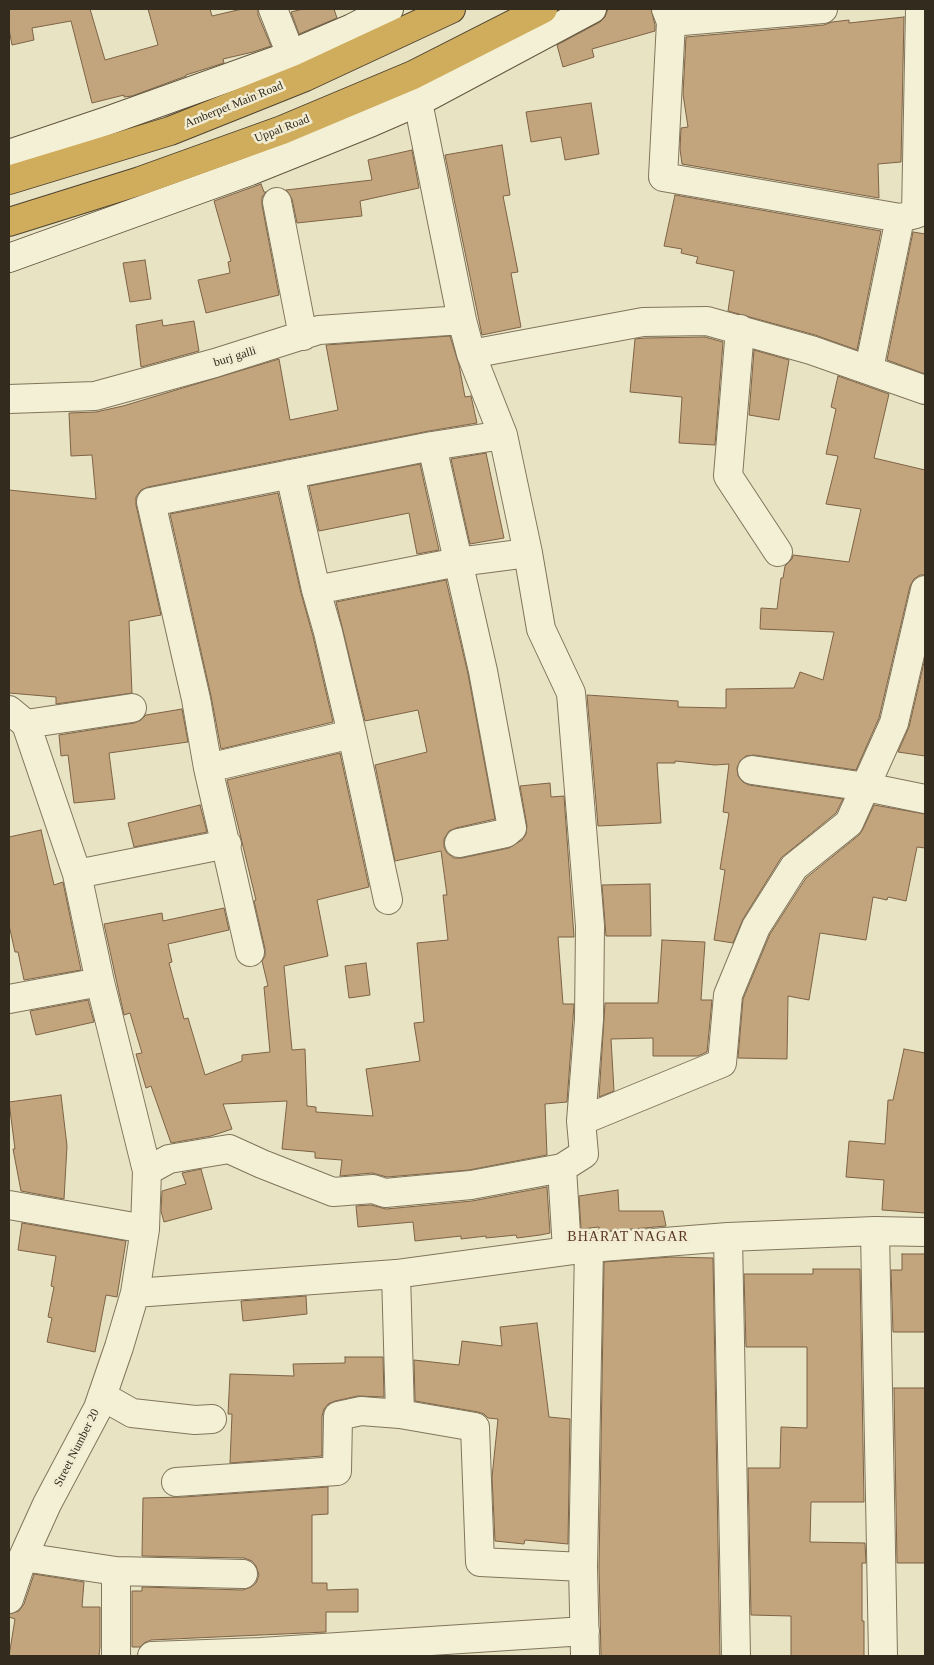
<!DOCTYPE html>
<html>
<head>
<meta charset="utf-8">
<style>
  body { margin:0 }
  #map { position:relative; width:934px; height:1665px; overflow:hidden; background:#e8e3c3; font-family:Georgia,serif }
  canvas { display:block }
  .frame { position:absolute; inset:0; border:10px solid #322b1e; pointer-events:none }
</style>
</head>
<body>
<div id="map">
<canvas width="934" height="1665"></canvas>
<div class="frame"></div>
</div>
<script>
const c = document.querySelector('canvas').getContext('2d');
c.lineJoin = 'round';
function fill(path, color) {
  c.fillStyle = color;
  c.fill(path, 'evenodd');
}
function toPath(rows) {
  const path = new Path2D();
  for (const r of rows) {
    path.moveTo(r[0], r[1]);
    for (let i = 2; i < r.length; i += 2) path.lineTo(r[i], r[i + 1]);
  }
  return path;
}
function trace(path, color, width, dash) {
  c.strokeStyle = color;
  c.lineWidth = width;
  c.lineCap = dash ? 'butt' : 'round';
  c.setLineDash(dash || []);
  c.stroke(path);
}
function drawText(font, color, halo, rows, align = 'center') {
  c.font = font + ' Georgia,serif';
  c.lineWidth = 5;
  c.setLineDash([]);
  c.textBaseline = 'middle';
  c.strokeStyle = halo;
  c.fillStyle = color;
  for (const [text, x, y, turn = 0] of rows) {
    c.save();
    c.translate(x, y);
    c.rotate((+turn || 0) * Math.PI / 180);
    c.textAlign = isNaN(turn) ? turn : align;
    if (halo) c.strokeText(text, 0, 0);
    c.fillText(text, 0, 0);
    c.restore();
  }
}
const building = toPath([
  [9,9,90,9,105,60,158,45,148,9,210,9,212,16,242,9,258,9,258,15,271,46,253,52,223,59,224,63,186,75,186,76,132,96,124,97,124,95,92,103,71,21,32,28,34,40,12,45,9,29,9,9],
  [303,9,334,9,337,18,299,34,291,12,303,9],
  [608,9,651,9,655,25,655,31,592,49,594,57,563,67,557,45,600,22,605,17,608,9],
  [904,17,901,162,878,164,879,198,682,164,680,149,681,128,688,127,683,94,686,37,824,25,832,22,849,20,849,23,904,17],
  [591,103,599,154,565,160,561,137,531,142,526,112,591,103],
  [502,145,510,195,503,196,518,272,511,273,521,327,482,335,445,155,502,145],
  [412,150,419,188,360,201,362,216,297,223,292,199,286,190,372,180,368,160,412,150],
  [261,184,264,192,266,192,262,197,262,205,279,295,206,313,198,280,230,273,228,262,231,261,214,201,261,184],
  [675,195,881,231,857,350,815,335,728,311,734,271,696,263,698,257,681,253,682,249,664,246,675,195],
  [913,232,925,234,925,374,887,360,913,232],
  [145,260,151,299,130,302,123,263,145,260],
  [162,320,163,326,194,321,199,351,141,367,136,325,162,320],
  [450,336,459,365,465,397,471,396,477,423,429,431,287,459,148,487,141,490,136,497,136,505,161,615,129,621,132,693,56,704,56,697,9,693,9,490,96,499,92,455,71,456,69,413,96,412,123,406,279,359,290,420,338,410,326,345,450,336],
  [705,337,723,342,715,445,679,443,682,397,630,392,635,339,645,338,705,337],
  [754,350,789,360,779,420,749,415,754,350],
  [838,376,889,394,874,458,925,470,925,575,920,575,914,579,910,586,879,718,856,770,754,755,746,756,740,761,737,768,738,776,743,782,749,785,843,799,836,813,781,858,743,919,733,943,714,940,725,870,720,869,729,813,723,812,729,764,715,765,675,761,675,763,657,763,661,823,598,826,587,695,678,701,678,707,726,708,726,689,794,688,800,672,823,680,834,632,760,629,761,608,777,609,781,578,783,578,785,566,792,559,793,555,849,562,861,509,826,504,838,456,826,454,836,409,831,407,838,376],
  [486,453,504,538,470,544,451,459,486,453],
  [420,464,439,550,417,554,409,513,319,531,309,486,420,464],
  [278,493,301,593,313,636,333,722,221,749,211,696,170,514,278,493],
  [446,580,468,674,495,819,456,828,449,831,444,839,444,847,447,853,454,858,462,858,509,848,522,840,526,834,527,826,520,786,550,783,551,797,564,796,574,937,558,937,563,1004,574,1004,573,1019,567,1102,545,1104,547,1155,469,1170,387,1177,372,1173,340,1176,342,1160,315,1158,315,1152,282,1149,287,1101,223,1104,232,1129,211,1136,171,1143,151,1086,146,1088,136,1054,142,1053,130,1013,124,1015,104,924,162,913,163,921,224,908,229,930,168,944,172,962,169,963,184,1019,188,1018,205,1075,242,1061,242,1055,270,1052,264,987,268,986,262,961,265,956,265,949,254,901,256,900,227,780,340,753,369,887,317,900,328,956,284,966,292,1050,305,1049,307,1106,316,1107,316,1112,373,1116,366,1069,420,1061,414,1023,424,1022,417,943,448,940,443,895,447,895,441,851,395,861,375,765,427,752,418,710,365,721,336,602,446,580],
  [925,658,925,756,898,752,909,727,925,658],
  [182,709,188,742,109,753,115,799,74,803,68,755,61,756,59,735,134,723,141,720,146,715,182,709],
  [200,805,207,832,134,847,128,823,200,805],
  [874,805,925,814,925,848,917,847,906,901,888,897,887,900,873,897,866,940,820,933,809,1000,788,996,787,1059,738,1058,743,999,770,934,806,878,859,835,863,829,874,805],
  [41,830,54,885,63,882,81,970,24,980,18,952,15,952,9,925,9,837,41,830],
  [650,884,651,936,606,936,602,885,650,884],
  [662,940,705,942,701,1000,712,1000,707,1052,698,1056,653,1056,653,1038,611,1039,614,1091,599,1097,605,1003,658,1003,662,940],
  [366,963,370,995,349,998,345,966,366,963],
  [88,1000,94,1022,36,1035,30,1011,88,1000],
  [904,1049,925,1053,925,1213,882,1210,884,1180,846,1177,849,1141,885,1144,888,1100,893,1100,904,1049],
  [61,1095,67,1146,64,1199,21,1191,13,1149,15,1149,9,1102,61,1095],
  [201,1169,212,1209,164,1222,161,1211,162,1191,186,1184,182,1173,201,1169],
  [547,1187,550,1233,540,1235,517,1238,516,1235,486,1238,486,1236,461,1239,461,1236,415,1241,413,1222,358,1227,356,1206,371,1205,386,1209,472,1201,547,1187],
  [618,1190,619,1211,663,1211,666,1226,599,1232,599,1227,581,1229,579,1196,618,1190],
  [22,1223,126,1241,117,1297,106,1295,95,1352,47,1342,52,1318,48,1317,54,1287,51,1286,56,1256,18,1250,22,1223],
  [902,1254,925,1254,925,1332,893,1332,891,1270,902,1270,902,1254],
  [671,1257,713,1258,720,1656,601,1656,599,1567,604,1262,671,1257],
  [813,1269,860,1269,864,1502,811,1502,810,1542,865,1543,866,1563,862,1563,862,1621,864,1621,864,1656,791,1656,791,1616,751,1615,748,1468,780,1468,781,1427,807,1428,807,1347,746,1347,744,1274,813,1274,813,1269],
  [306,1296,307,1314,243,1321,241,1301,306,1296],
  [537,1323,549,1417,570,1419,568,1544,525,1540,524,1544,495,1541,492,1477,498,1419,488,1418,484,1414,478,1412,415,1401,414,1360,459,1365,462,1341,502,1346,500,1327,537,1323],
  [345,1357,383,1357,384,1397,358,1396,335,1401,328,1404,324,1409,322,1416,322,1456,230,1463,232,1414,228,1414,230,1374,294,1376,293,1364,345,1363,345,1357],
  [894,1388,925,1388,925,1563,897,1563,894,1388],
  [328,1487,328,1514,312,1515,312,1583,327,1583,327,1590,358,1589,358,1612,326,1612,326,1632,151,1640,144,1643,140,1647,132,1647,132,1591,142,1591,142,1587,243,1590,251,1587,256,1583,259,1575,256,1566,252,1561,244,1558,142,1556,143,1498,184,1497,328,1487],
  [34,1574,84,1582,82,1607,100,1607,100,1647,99,1656,9,1656,15,1619,9,1617,9,1614,19,1611,24,1604,34,1574]
]);
fill(building, '#c2a47d');
trace(building, '#7d6345', 1);
const street = toPath([
  [273,9,291,55],
  [666,9,671,22,663,177,900,218,916,214,920,9],
  [671,22,823,9],
  [418,102,462,320,471,354,503,435,528,553,541,629,571,693,590,926,589,1020,581,1121,584,1154,562,1168,567,1250],
  [277,202,303,336],
  [740,329,728,476,778,552],
  [471,354,643,322,707,321,811,350,925,390],
  [869,369,900,218],
  [9,399,95,396,215,363,319,330,462,320],
  [432,446,483,671,512,828,506,833,459,843],
  [290,474,316,590,328,632,352,734,388,900],
  [316,590,458,562,528,553],
  [9,710,26,724,77,874,100,982,147,1171,145,1229,135,1293,119,1347,98,1408,47,1504,23,1557,9,1599],
  [26,724,132,708],
  [208,768,352,734],
  [752,770,866,787,925,799],
  [77,874,227,844],
  [250,952,208,768,196,699,151,502,432,446,503,435],
  [9,999,100,982],
  [581,1121,722,1063,728,995,756,927,794,867,849,823,894,723,925,590],
  [147,1171,169,1159,229,1149,262,1164,333,1192,373,1189,385,1193,471,1185,562,1168],
  [9,1205,145,1229],
  [875,1231,883,1656],
  [728,1237,736,1656],
  [396,1274,400,1414],
  [135,1293,396,1274,589,1248,728,1237,875,1231,925,1232],
  [102,1396,132,1413,195,1420,212,1419],
  [176,1482,337,1471,338,1416,361,1411,400,1414,475,1427,480,1562,583,1567],
  [23,1557,116,1571,243,1574],
  [116,1571,116,1656],
  [152,1656,261,1652,585,1631],
  [585,1656,583,1567,589,1248]
]);
const secondary = toPath([
  [9,154,107,121,275,61,352,28,389,9],
  [9,258,250,171,372,122,418,102,592,9]
]);
const highway = toPath([
  [9,180,170,131,305,77,451,9],
  [9,222,140,181,282,130,413,75,543,9]
]);
trace(street, '#81755c', 30);
trace(secondary, '#62563f', 30);
trace(highway, '#4f4330', 30);
trace(street, '#f4f0d5', 28);
trace(secondary, '#f4f0d5', 28);
trace(highway, '#cfad5d', 28);
drawText('12px', '#322b1e', '#f1ecd2', [
  ["Amberpet Main Road",234,105,-22],
  ["Uppal Road",282,129,-21],
  ["burj galli",235,357,-17],
  ["Street Number 20",77,1448,-63]
]);
c.letterSpacing = '1px';
drawText('14px', '#5a3623', '#f1ecd2', [
  ["BHARAT NAGAR",628,1237]
]);
c.letterSpacing = '0px';
</script>
</body>
</html>
